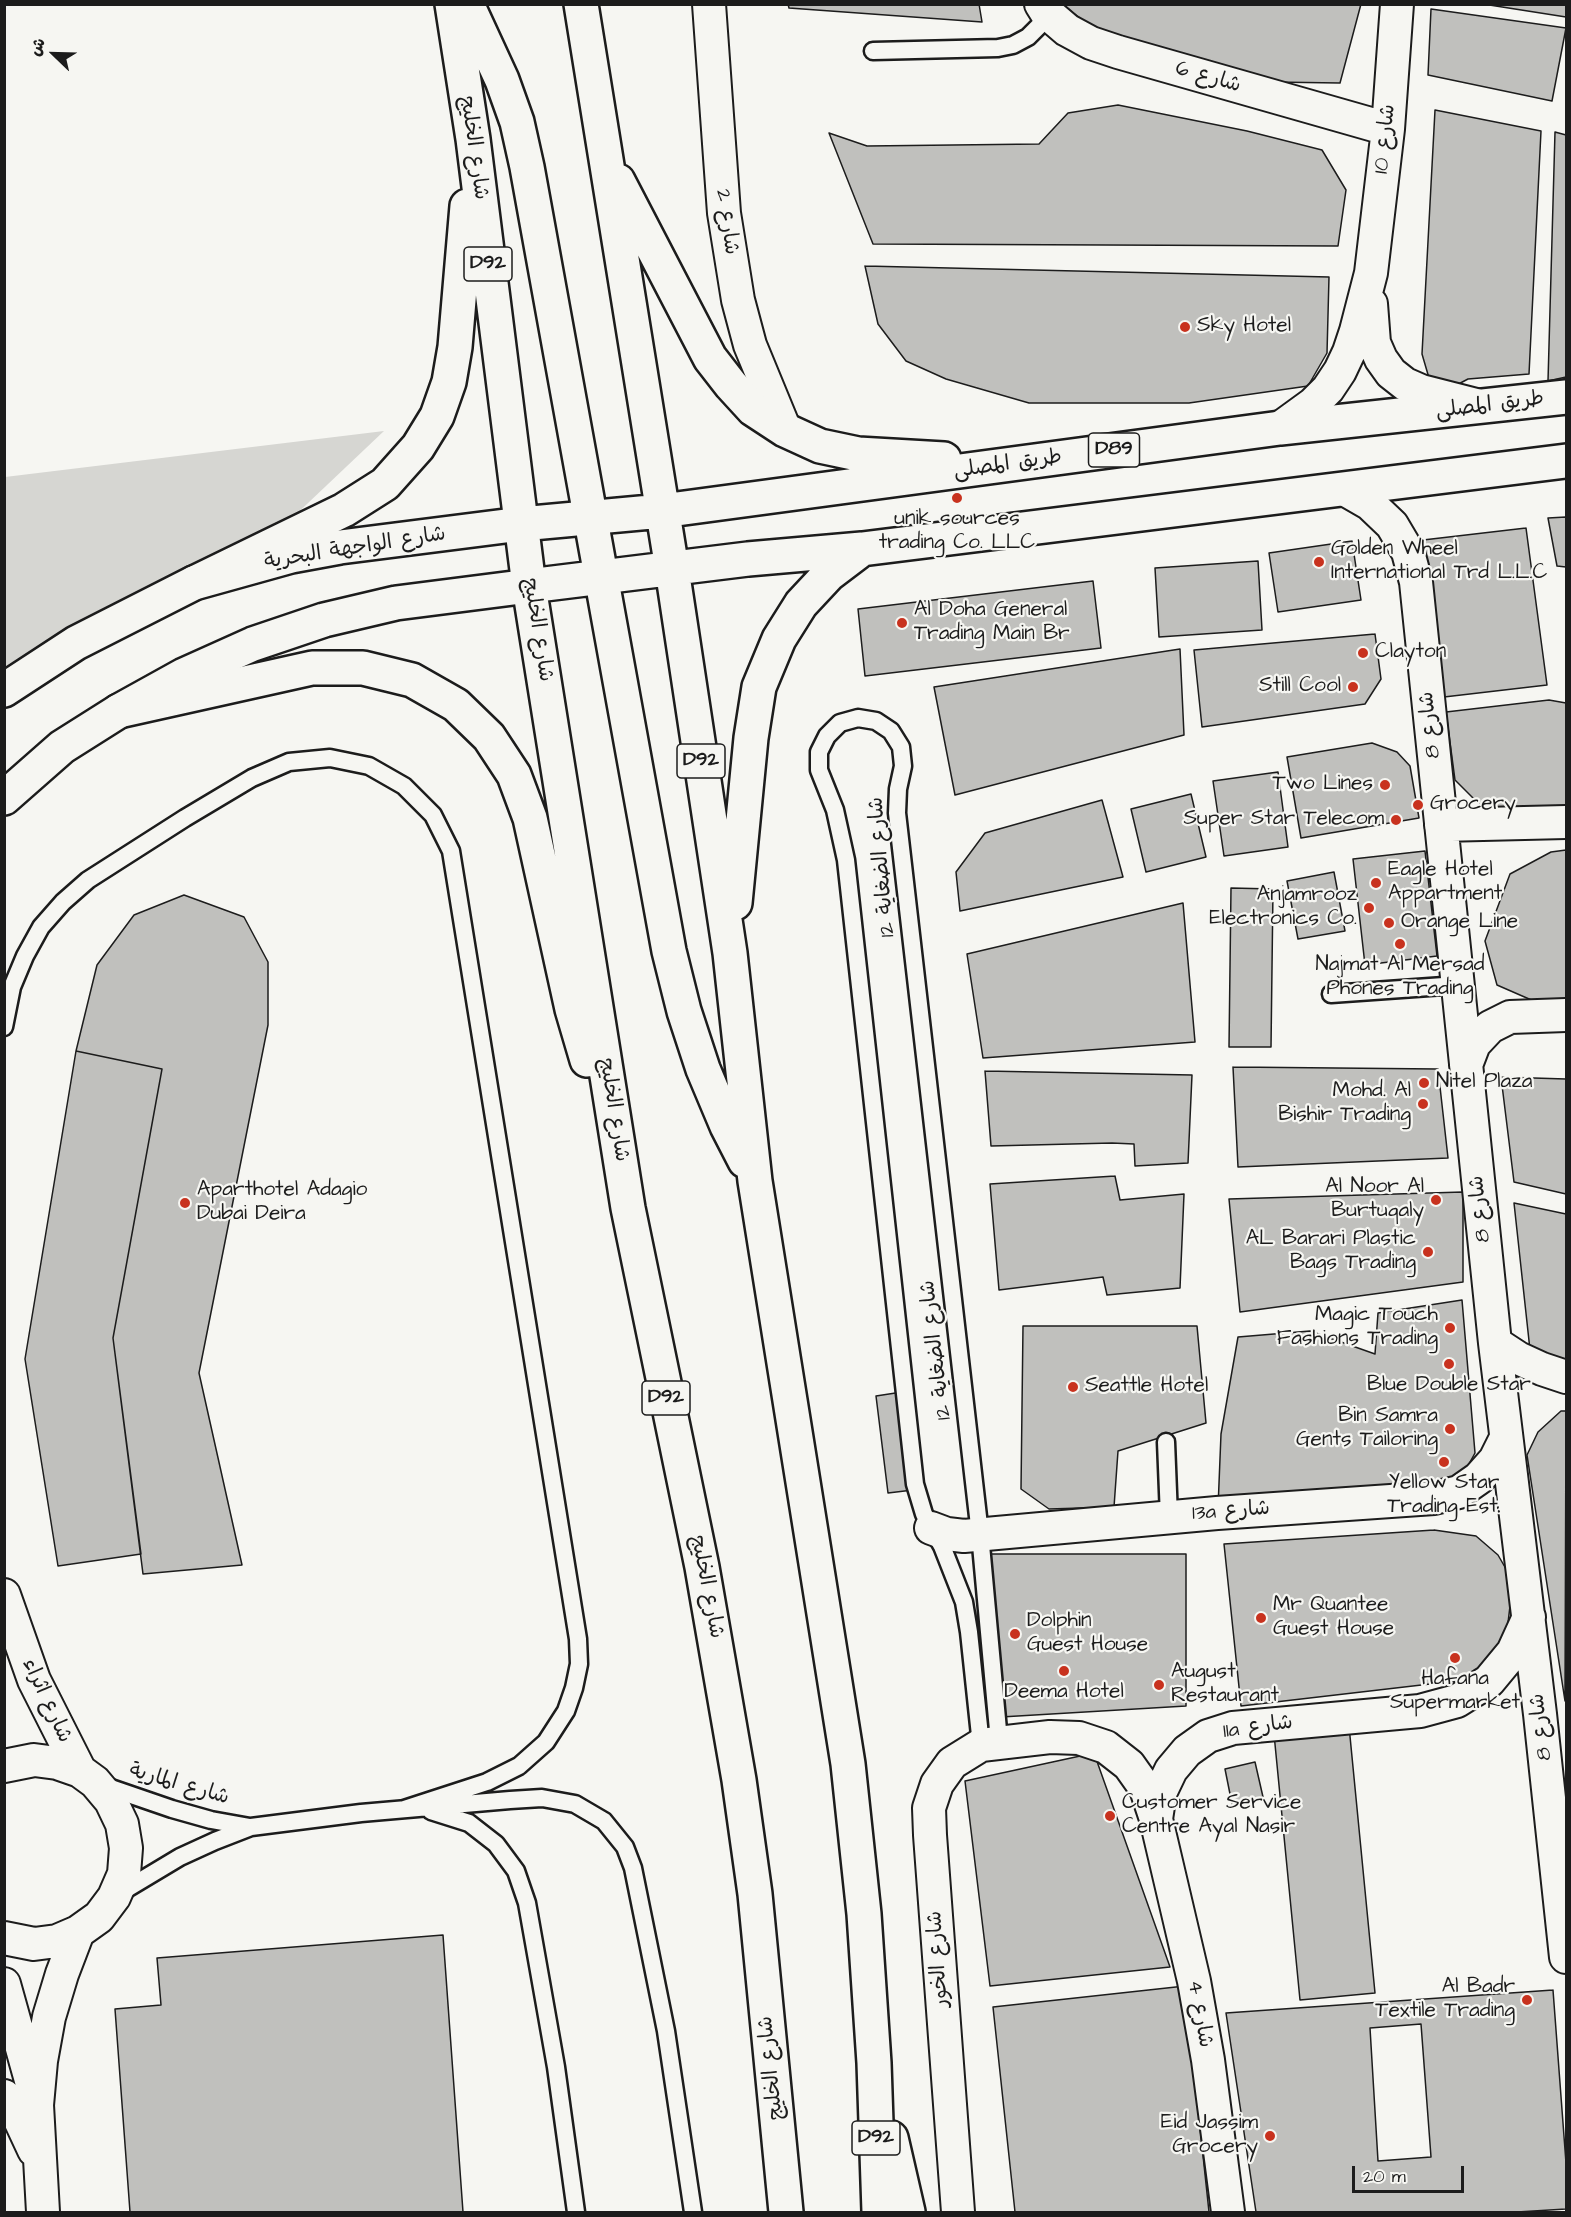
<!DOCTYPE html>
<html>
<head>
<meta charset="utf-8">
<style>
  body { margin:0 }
  #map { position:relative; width:1571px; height:2217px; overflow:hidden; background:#f6f6f2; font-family:"Architects Daughter","Playpen Sans Arabic",sans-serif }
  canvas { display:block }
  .frame { position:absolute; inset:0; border:6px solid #1c1c1c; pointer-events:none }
  .north { position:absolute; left:24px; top:24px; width:60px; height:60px; -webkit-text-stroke:4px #f6f6f2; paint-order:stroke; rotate:293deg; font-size:16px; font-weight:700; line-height:24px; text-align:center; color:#1c1c1c }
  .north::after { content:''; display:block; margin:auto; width:21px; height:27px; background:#1c1c1c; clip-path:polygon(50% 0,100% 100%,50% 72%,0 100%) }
  .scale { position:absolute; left:1352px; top:2166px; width:112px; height:27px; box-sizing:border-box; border:3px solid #1c1c1c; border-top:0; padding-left:8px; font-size:18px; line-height:21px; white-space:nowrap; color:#1c1c1c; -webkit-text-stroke:4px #f6f6f2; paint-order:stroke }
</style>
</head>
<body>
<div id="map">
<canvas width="1571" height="2217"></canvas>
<div class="frame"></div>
<div class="north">ش</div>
<div class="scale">20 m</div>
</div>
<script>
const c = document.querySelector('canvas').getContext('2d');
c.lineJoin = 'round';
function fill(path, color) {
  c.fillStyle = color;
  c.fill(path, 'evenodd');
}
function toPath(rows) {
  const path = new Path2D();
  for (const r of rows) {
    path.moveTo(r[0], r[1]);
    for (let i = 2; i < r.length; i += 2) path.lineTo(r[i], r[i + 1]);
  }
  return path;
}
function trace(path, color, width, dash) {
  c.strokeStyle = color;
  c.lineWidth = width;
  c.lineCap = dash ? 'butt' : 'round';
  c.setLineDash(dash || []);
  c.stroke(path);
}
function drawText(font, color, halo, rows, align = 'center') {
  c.font = font + ' "Architects Daughter","Playpen Sans Arabic",sans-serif';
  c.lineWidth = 4.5;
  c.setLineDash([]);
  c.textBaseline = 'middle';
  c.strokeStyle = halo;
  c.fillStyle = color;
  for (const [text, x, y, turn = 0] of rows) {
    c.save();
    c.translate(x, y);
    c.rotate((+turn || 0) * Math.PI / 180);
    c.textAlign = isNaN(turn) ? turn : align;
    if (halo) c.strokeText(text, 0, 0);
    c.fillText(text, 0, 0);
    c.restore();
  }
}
fill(toPath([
  [384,431,269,540,5,667,5,477]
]), '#d6d6d2');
const building = toPath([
  [788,4,979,4,982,22,789,8,788,4],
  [1062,4,1361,4,1340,83,1271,82,1105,38,1062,4],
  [1483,4,1566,4,1566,17,1483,4],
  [1431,9,1566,28,1552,101,1428,75,1431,9],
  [1118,105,1247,131,1322,150,1346,190,1338,246,873,244,829,133,867,146,1039,144,1068,113,1118,105],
  [1435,110,1541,131,1529,374,1468,379,1451,388,1429,378,1422,354,1435,110],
  [1555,132,1566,135,1566,377,1548,381,1555,132],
  [865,266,1329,277,1327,353,1308,386,1189,403,1029,403,946,379,906,361,878,324,865,266],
  [1566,517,1566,567,1557,566,1548,518,1566,517],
  [1526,528,1547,685,1444,697,1423,540,1526,528],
  [1352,541,1361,600,1278,612,1269,553,1352,541],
  [1258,561,1262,630,1159,637,1155,568,1258,561],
  [1093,581,1101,648,865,676,858,609,1093,581],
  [1375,634,1381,679,1365,704,1202,727,1194,650,1375,634],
  [1180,649,1184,735,955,795,934,687,1180,649],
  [1549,700,1566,703,1566,815,1489,814,1455,780,1446,712,1549,700],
  [1372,743,1397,752,1410,766,1419,818,1301,838,1287,757,1372,743],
  [1278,772,1288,847,1224,856,1213,781,1278,772],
  [1191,794,1206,857,1146,872,1131,809,1191,794],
  [1102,800,1123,877,960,911,956,872,985,833,1102,800],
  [1566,850,1566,1001,1536,1002,1497,985,1485,941,1510,874,1551,852,1566,850],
  [1425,851,1437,956,1365,965,1353,859,1425,851],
  [1334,872,1345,931,1298,939,1287,881,1334,872],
  [1231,888,1273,889,1271,1047,1229,1047,1231,888],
  [184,895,244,917,268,962,268,1025,199,1373,242,1565,143,1574,113,1338,162,1069,76,1051,97,965,134,915,184,895],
  [1183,903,1195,1042,983,1058,967,954,1183,903],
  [76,1051,162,1069,113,1338,141,1554,58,1566,25,1359,76,1051],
  [1233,1067,1438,1069,1448,1158,1238,1167,1233,1067],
  [985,1071,1192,1075,1188,1163,1135,1166,1134,1144,1112,1143,991,1146,985,1071],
  [1501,1077,1566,1079,1566,1194,1514,1182,1501,1077],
  [1115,1176,1120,1200,1184,1194,1180,1288,1107,1295,1103,1277,999,1290,990,1184,1115,1176],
  [1463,1192,1463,1282,1240,1312,1229,1199,1463,1192],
  [1514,1203,1566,1214,1566,1370,1530,1350,1514,1203],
  [1462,1300,1475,1453,1453,1493,1218,1508,1221,1434,1238,1337,1310,1331,1375,1354,1378,1313,1462,1300],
  [1023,1326,1197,1326,1206,1423,1118,1451,1114,1507,1049,1509,1021,1489,1023,1326],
  [902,1392,913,1490,888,1493,876,1396,902,1392],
  [1561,1411,1566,1411,1565,1701,1527,1455,1538,1432,1561,1411],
  [1434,1530,1476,1536,1498,1555,1513,1581,1507,1631,1485,1667,1473,1679,1241,1706,1224,1544,1434,1530],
  [983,1554,1186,1554,1186,1706,1001,1717,983,1554],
  [1349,1726,1375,1993,1300,2000,1274,1734,1349,1726],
  [1094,1753,1170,1967,990,1986,965,1781,1094,1753],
  [1255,1762,1263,1797,1232,1804,1225,1769,1255,1762],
  [443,1935,463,2212,130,2212,115,2009,161,2005,157,1958,443,1935],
  [1185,1986,1209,2212,1015,2212,993,2007,1185,1986],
  [1553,1990,1566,2163,1566,2209,1517,2212,1256,2212,1226,2013,1553,1990],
  [1421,2024,1431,2157,1378,2161,1370,2028,1421,2024]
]);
fill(building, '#c0c0bd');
trace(building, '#1c1c1c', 1.5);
const lane = toPath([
  [873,51,998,48,1013,45,1028,37,1039,26,1046,12],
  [1331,994,1458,985],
  [4,1027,12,987,25,956,41,927,63,902,88,880,185,818,252,778,289,762,330,758,369,766,404,786,433,815,451,851,578,1639,579,1664,574,1688,566,1711,546,1742,519,1766,487,1782,404,1809],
  [1166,1442,1169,1517],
  [981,1745,969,1632,964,1602,942,1546,924,1514,915,1484,846,860,835,810,819,770,819,752,827,736,840,723,858,718,876,721,891,731,901,747,903,766,898,789,897,813,980,1534,999,1741],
  [105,1786,172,1809,211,1820,250,1827],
  [431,1811,469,1823,496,1844,516,1871,527,1903,556,2067,576,2212],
  [120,1893,180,1857,215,1841,251,1827,361,1813,510,1800,542,1798,575,1804,604,1821,625,1847,633,1868,666,2031,693,2212]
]);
const street = toPath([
  [709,4,724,213,738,300,750,345,785,430],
  [1041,4,1046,12,1067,30,1091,43,1118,52,1388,129],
  [1371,304,1374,343,1381,359,1391,373,1405,384,1421,391,1476,405],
  [1280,428,1313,404,1328,389,1340,371,1349,352,1356,331,1371,273,1388,129,1397,4],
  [1344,489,1370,504,1392,525,1408,552,1416,582,1495,1343,1540,1714,1566,1957],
  [1441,825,1566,822],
  [1466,1065,1474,1044,1490,1027,1510,1017,1566,1015],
  [1495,1343,1518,1358,1542,1369,1566,1377],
  [931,1528,947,1534,964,1536,1217,1513,1434,1498,1459,1492,1479,1478,1495,1460,1506,1438],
  [4,1595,34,1680,80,1771],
  [4,1766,34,1760,57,1763,80,1771,95,1782,111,1801,122,1824,126,1848,124,1874,114,1897,99,1917,78,1932,57,1941,34,1944,4,1938],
  [1156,1819,1160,1793,1171,1770,1187,1751,1208,1736,1233,1728,1420,1711,1457,1701,1489,1681,1513,1652,1529,1617],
  [4,1984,32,2084],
  [4,2096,20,2120,34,2150],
  [43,2212,37,2105,41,2061,49,2017,62,1974,78,1932],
  [958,2212,930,1835,929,1808,937,1784,952,1763,981,1745,1050,1737,1079,1738,1106,1747,1129,1765,1146,1789,1156,1819,1194,1981,1208,2060,1228,2212]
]);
const secondary = toPath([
  [4,690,76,643,194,583,291,556,340,547,521,524],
  [4,798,62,747,119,711,184,675,253,644,324,620,396,603,529,586]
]);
const primary = toPath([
  [452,4,473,139,529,586,628,1208,702,1567,739,1780,755,1894,786,2212],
  [467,4,502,80,517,122,527,167,669,951,684,1011,703,1069,727,1126,745,1161],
  [581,4,672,569,730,953,755,1181,848,1764,864,1914,874,2063,879,2212],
  [618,181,710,358,731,385,753,409,785,430,820,446,858,454,944,459],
  [521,524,662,511,1280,428,1566,397],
  [194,583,344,510,385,484,418,447,437,416,449,382,455,347,467,206],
  [529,586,748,559,862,549,1566,461],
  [119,711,312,668,363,668,412,680,456,705,489,737,514,775,530,818,572,1009,587,1060],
  [735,903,751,738,759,687,779,639,801,604,829,574,862,549],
  [891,2138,908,2212]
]);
trace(lane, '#1c1c1c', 21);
trace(street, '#1c1c1c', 36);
trace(secondary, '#1c1c1c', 38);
trace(primary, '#1c1c1c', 38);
trace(lane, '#f6f6f2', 16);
trace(street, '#f6f6f2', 32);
trace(secondary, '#f6f6f2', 33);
trace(primary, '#f6f6f2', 33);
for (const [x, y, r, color] of [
  [1185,327,6,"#c8321e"],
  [957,498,6,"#c8321e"],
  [1319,562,6,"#c8321e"],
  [902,623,6,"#c8321e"],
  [1363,653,6,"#c8321e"],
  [1353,687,6,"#c8321e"],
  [1385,785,6,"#c8321e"],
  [1418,805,6,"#c8321e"],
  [1396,820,6,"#c8321e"],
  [1376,883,6,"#c8321e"],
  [1369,908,6,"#c8321e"],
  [1389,923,6,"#c8321e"],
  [1400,944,6,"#c8321e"],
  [1424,1083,6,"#c8321e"],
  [1423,1104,6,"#c8321e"],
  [1436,1200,6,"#c8321e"],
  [185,1203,6,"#c8321e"],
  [1428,1252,6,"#c8321e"],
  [1450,1328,6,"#c8321e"],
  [1449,1364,6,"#c8321e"],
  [1073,1387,6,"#c8321e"],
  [1450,1429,6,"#c8321e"],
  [1444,1462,6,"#c8321e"],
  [1261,1618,6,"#c8321e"],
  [1015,1634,6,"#c8321e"],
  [1455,1658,6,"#c8321e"],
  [1064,1671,6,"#c8321e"],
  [1159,1685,6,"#c8321e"],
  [1110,1816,6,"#c8321e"],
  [1527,2000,6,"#c8321e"],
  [1270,2136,6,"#c8321e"]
]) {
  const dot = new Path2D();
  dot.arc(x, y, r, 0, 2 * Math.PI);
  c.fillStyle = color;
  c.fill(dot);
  trace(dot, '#f6f6f2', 2);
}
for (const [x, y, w] of [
  [488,264,48],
  [1114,450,51],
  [701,761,48],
  [666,1398,48],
  [876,2138,48]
]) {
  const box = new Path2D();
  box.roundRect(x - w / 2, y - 17, w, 34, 4.5);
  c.fillStyle = '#f6f6f2';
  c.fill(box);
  trace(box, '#1c1c1c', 1.5);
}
drawText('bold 20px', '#1c1c1c', null, [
  ["D92",488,264],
  ["D89",1114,450],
  ["D92",701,761],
  ["D92",666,1398],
  ["D92",876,2138]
]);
drawText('21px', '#1c1c1c', '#f6f6f2', [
  ["شارع 6",1208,78,16],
  ["شارع 10",1386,139,-84],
  ["شارع الخليج",473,148,82],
  ["شارع 2",726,222,82],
  ["طريق المصلى",1490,406,-7],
  ["طريق المصلى",1008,465,-8],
  ["شارع الواجهة البحرية",355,549,-9],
  ["شارع الخليج",537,630,81],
  ["شارع 8",1431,725,-96],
  ["12 شارع الضغاية",883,867,-95],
  ["شارع الخليج",613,1110,81],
  ["شارع 8",1481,1209,-96],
  ["12 شارع الضغاية",937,1350,-97],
  ["13a شارع",1231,1512,-4],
  ["شارع الخليج",706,1587,79],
  ["شارع اثراء",46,1701,65],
  ["شارع 8",1542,1727,-97],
  ["11a شارع",1258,1728,-8],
  ["شارع المارية",179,1785,16],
  ["شارع الخور",939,1959,-94],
  ["شارع 4",1199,2014,80],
  ["شارع الخليج",772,2068,-96]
]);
drawText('21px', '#1c1c1c', '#f6f6f2', [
  ["Sky Hotel",1197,327],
  ["unik sources",957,520,"center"],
  ["trading Co. LLC",957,544,"center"],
  ["Golden Wheel",1331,550],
  ["International Trd L.L.C",1331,574],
  ["Al Doha General",914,611],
  ["Trading Main Br",914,635],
  ["Clayton",1375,653],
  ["Still Cool",1341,687,"right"],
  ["Two Lines",1373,785,"right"],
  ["Grocery",1430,805],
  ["Super Star Telecom",1384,820,"right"],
  ["Eagle Hotel",1388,871],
  ["Appartment",1388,895],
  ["Anjamrooz",1357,896,"right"],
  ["Electronics Co.",1357,920,"right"],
  ["Orange Line",1401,923],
  ["Najmat Al Mersad",1400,966,"center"],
  ["Phones Trading",1400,990,"center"],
  ["Nitel Plaza",1436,1083],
  ["Mohd. Al",1411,1092,"right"],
  ["Bishir Trading",1411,1116,"right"],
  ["Al Noor Al",1424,1188,"right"],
  ["Burtuqaly",1424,1212,"right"],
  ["Aparthotel Adagio",197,1191],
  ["Dubai Deira",197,1215],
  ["AL Barari Plastic",1416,1240,"right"],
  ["Bags Trading",1416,1264,"right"],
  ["Magic Touch",1438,1316,"right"],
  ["Fashions Trading",1438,1340,"right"],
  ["Blue Double Star",1449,1386,"center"],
  ["Seattle Hotel",1085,1387],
  ["Bin Samra",1438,1417,"right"],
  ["Gents Tailoring",1438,1441,"right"],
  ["Yellow Star",1444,1484,"center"],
  ["Trading Est.",1444,1508,"center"],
  ["Mr Quantee",1273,1606],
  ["Guest House",1273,1630],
  ["Dolphin",1027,1622],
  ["Guest House",1027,1646],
  ["August",1171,1673],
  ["Restaurant",1171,1697],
  ["Hafana",1455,1680,"center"],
  ["Supermarket",1455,1704,"center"],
  ["Deema Hotel",1064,1693,"center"],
  ["Customer Service",1122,1804],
  ["Centre Ayal Nasir",1122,1828],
  ["Al Badr",1515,1988,"right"],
  ["Textile Trading",1515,2012,"right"],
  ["Eid Jassim",1258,2124,"right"],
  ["Grocery",1258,2148,"right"]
], 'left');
</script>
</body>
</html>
